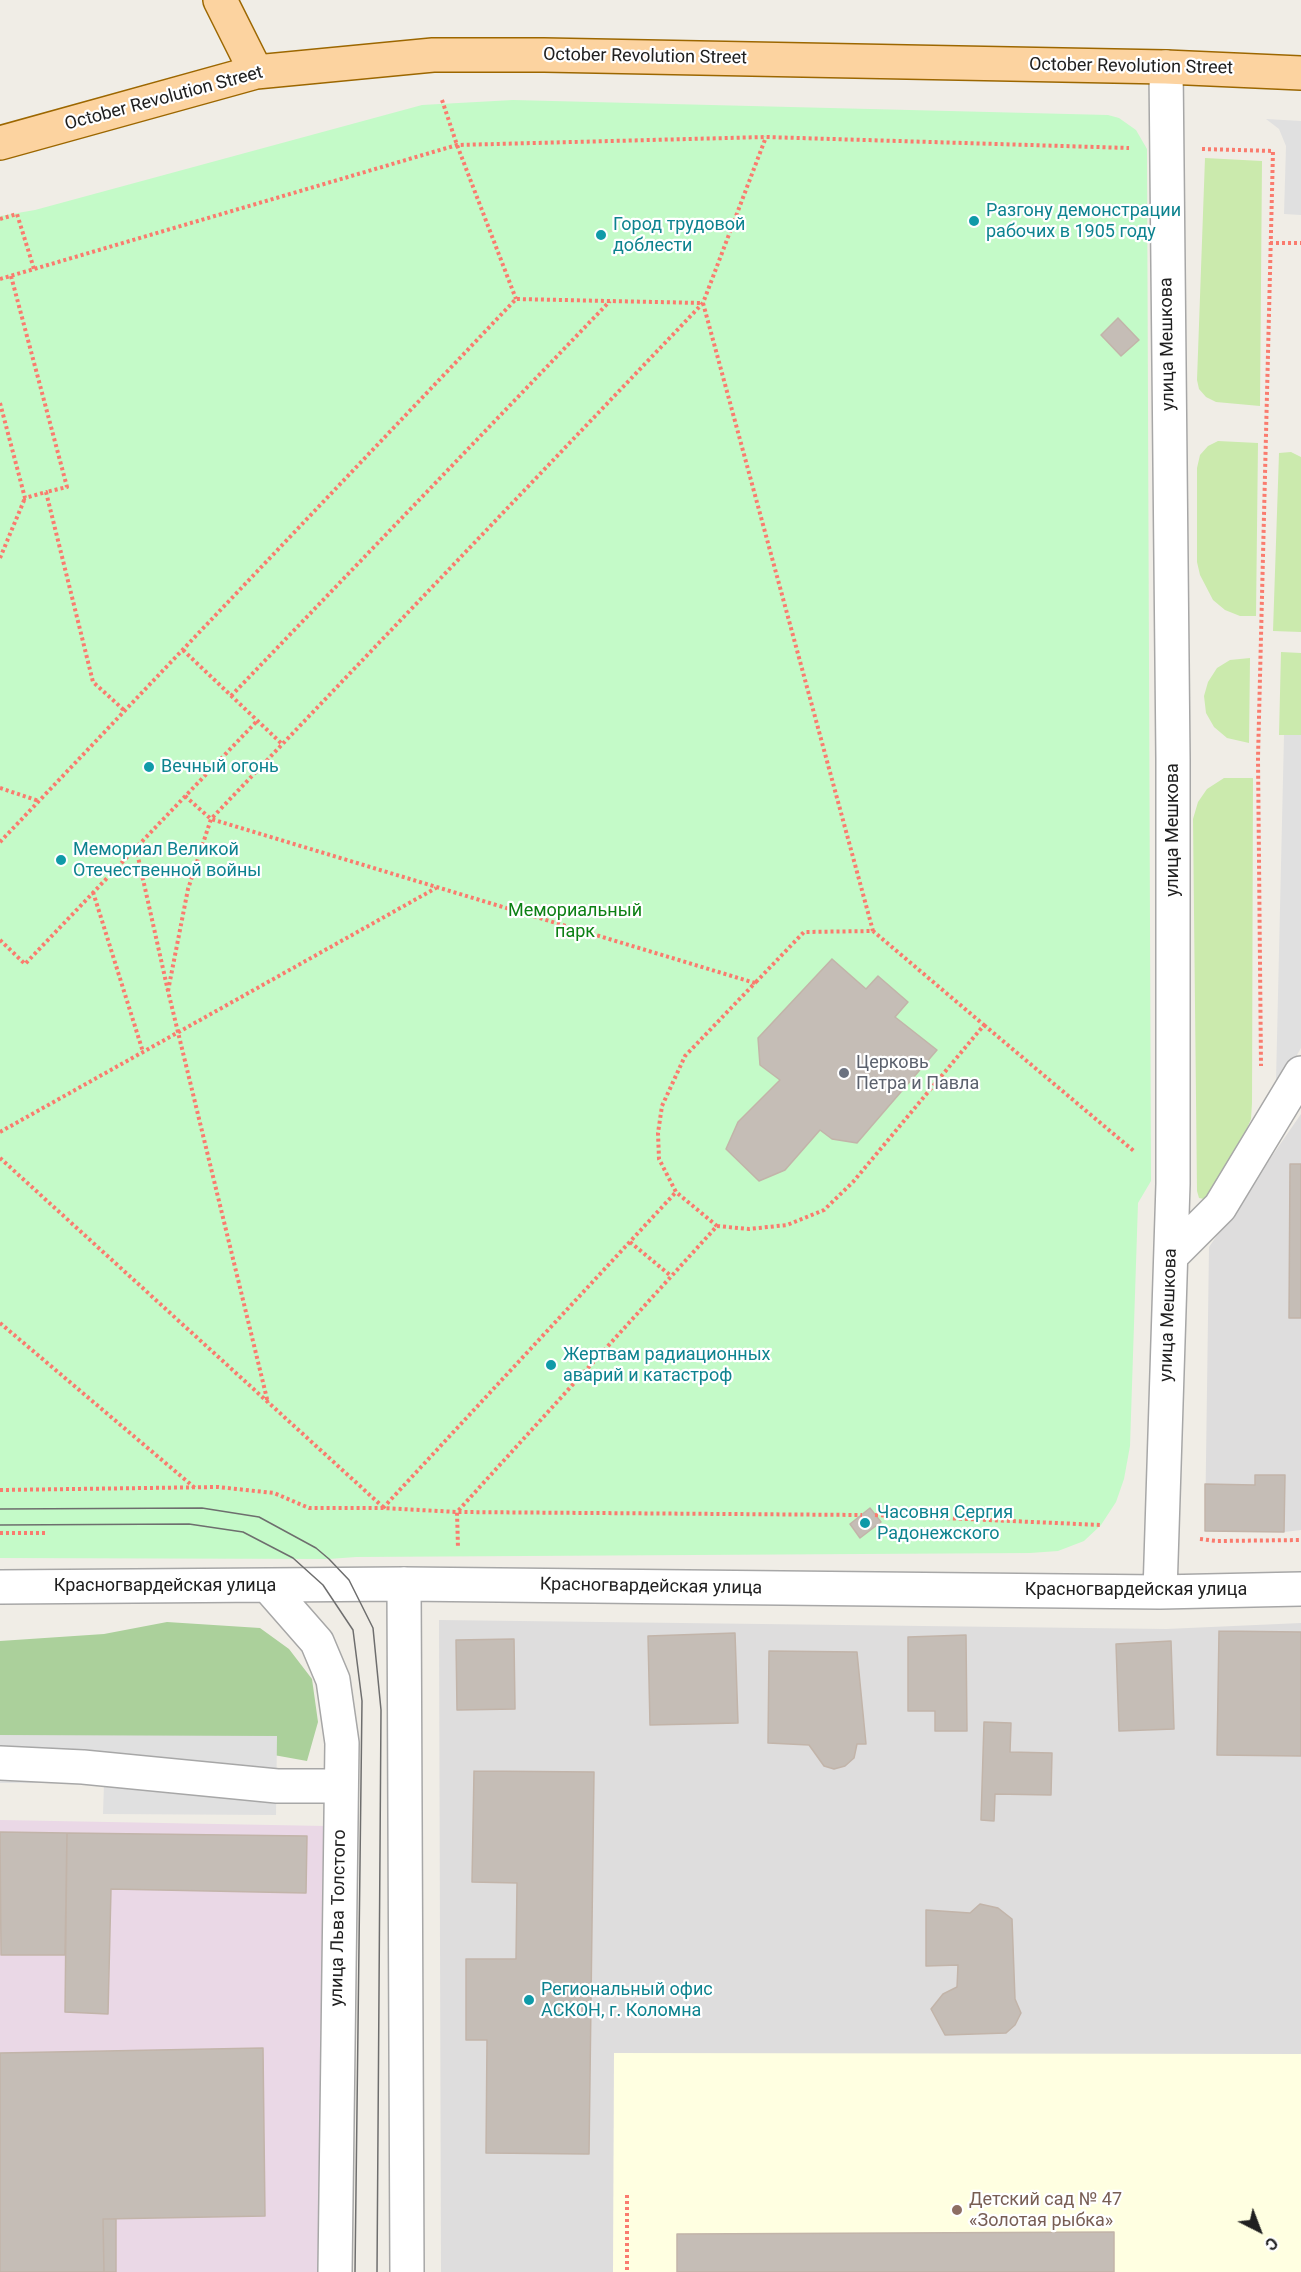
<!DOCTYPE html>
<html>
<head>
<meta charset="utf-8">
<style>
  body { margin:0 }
  #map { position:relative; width:1301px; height:2272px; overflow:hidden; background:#f0ede6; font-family:Roboto,sans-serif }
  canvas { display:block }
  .north { position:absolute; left:1229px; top:2200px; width:60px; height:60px; -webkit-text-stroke:4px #fff; paint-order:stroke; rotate:138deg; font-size:16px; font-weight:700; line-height:24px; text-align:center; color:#202020 }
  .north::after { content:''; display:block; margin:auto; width:21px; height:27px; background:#202020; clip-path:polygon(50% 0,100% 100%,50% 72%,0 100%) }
</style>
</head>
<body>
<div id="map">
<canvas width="1301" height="2272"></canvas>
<div class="north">С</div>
</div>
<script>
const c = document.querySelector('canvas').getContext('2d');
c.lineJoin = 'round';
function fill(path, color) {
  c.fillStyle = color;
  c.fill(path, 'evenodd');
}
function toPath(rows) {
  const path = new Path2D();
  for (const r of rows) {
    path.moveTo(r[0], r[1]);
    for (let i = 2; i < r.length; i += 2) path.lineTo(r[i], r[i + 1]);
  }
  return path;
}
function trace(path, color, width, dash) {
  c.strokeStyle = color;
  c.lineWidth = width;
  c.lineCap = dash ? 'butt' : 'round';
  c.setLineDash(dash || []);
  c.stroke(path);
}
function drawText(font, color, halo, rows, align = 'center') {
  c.font = font + ' Roboto,sans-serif';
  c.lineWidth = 4.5;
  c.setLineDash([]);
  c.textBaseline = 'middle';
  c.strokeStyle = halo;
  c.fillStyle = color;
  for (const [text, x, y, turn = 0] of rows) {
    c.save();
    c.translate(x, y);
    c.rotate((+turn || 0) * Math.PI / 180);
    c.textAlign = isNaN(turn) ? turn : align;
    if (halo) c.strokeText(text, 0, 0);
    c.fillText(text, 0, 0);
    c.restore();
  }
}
fill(toPath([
  [1301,1114,1301,1530,1284,1532,1205,1531,1209,1247],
  [439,1620,1166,1629,1301,1623,1301,2272,441,2272]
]), '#dedddd');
fill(toPath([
  [0,1820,326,1826,318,2272,0,2272]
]), '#ead8e6');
fill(toPath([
  [614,2053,1301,2054,1301,2272,613,2272]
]), '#ffffe1');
fill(toPath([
  [1205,158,1262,161,1260,406,1216,402,1206,397,1199,389,1197,380],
  [1218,441,1258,443,1256,616,1240,616,1225,610,1213,600,1200,575,1197,562,1197,468,1200,455,1208,446],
  [1291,452,1301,457,1301,632,1273,631,1279,453],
  [1281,652,1301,653,1301,735,1279,735],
  [1250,658,1249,743,1227,738,1214,727,1206,713,1204,696,1208,682,1217,668,1230,660],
  [1224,778,1253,778,1252,1103,1251,1119,1245,1133,1210,1195,1204,1199,1199,1198,1197,1191,1193,819,1198,802,1207,789]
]), '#cbeaad');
fill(toPath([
  [167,1622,260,1628,289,1649,312,1679,318,1722,307,1761,246,1750,0,1739,0,1641,104,1634]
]), '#abd09b');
fill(toPath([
  [513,100,1108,115,1119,118,1136,130,1147,149,1151,1181,1138,1203,1130,1446,1124,1479,1116,1502,1101,1525,1084,1541,1058,1551,1030,1553,356,1557,329,1559,0,1558,0,216,35,210,422,105]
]), '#c4fac8');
fill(toPath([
  [1266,119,1301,121,1301,215,1284,214,1286,146,1279,129],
  [1284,735,1301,735,1301,1048,1274,1094,1276,1081],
  [0,1735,277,1736,276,1815,103,1814,104,1783,0,1783]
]), '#e0e0e0');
const building = toPath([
  [1118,318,1139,340,1121,356,1101,335,1118,318],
  [832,959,866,989,878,976,908,1002,895,1017,937,1050,857,1143,832,1139,820,1130,785,1170,759,1181,726,1149,738,1122,780,1080,760,1065,758,1038,832,959],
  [1290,1164,1301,1164,1301,1318,1289,1318,1290,1164],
  [1255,1475,1285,1475,1284,1532,1205,1531,1205,1484,1255,1485,1255,1475],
  [870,1508,881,1522,860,1538,850,1524,870,1508],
  [1219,1631,1301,1632,1301,1756,1217,1755,1219,1631],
  [735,1633,738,1723,650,1725,648,1636,735,1633],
  [966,1635,967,1731,935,1731,935,1711,908,1711,908,1637,966,1635],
  [514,1639,515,1709,457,1710,456,1640,514,1639],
  [1171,1641,1174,1729,1119,1731,1116,1644,1171,1641],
  [769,1651,857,1652,866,1744,857,1744,854,1758,845,1766,834,1769,824,1766,809,1745,768,1743,769,1651],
  [984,1722,1011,1723,1010,1752,1052,1753,1051,1795,995,1794,994,1821,981,1820,984,1722],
  [474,1771,594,1772,589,2154,486,2153,487,2040,466,2040,466,1959,516,1959,517,1883,472,1882,474,1771],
  [0,1832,67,1833,65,1955,1,1955,0,1832],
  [67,1833,307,1836,306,1893,111,1889,108,2014,65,2012,67,1833],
  [980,1904,998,1908,1012,1919,1015,1999,1021,2013,1015,2025,1006,2033,945,2035,931,2009,943,1994,957,1987,958,1965,926,1966,926,1910,970,1913,980,1904],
  [263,2048,265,2216,103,2219,104,2272,0,2272,0,2053,263,2048],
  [103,2219,116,2219,116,2272,104,2272,103,2219],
  [1114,2232,1114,2272,677,2272,677,2234,1114,2232]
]);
fill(building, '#c5bdb6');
trace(building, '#c2b4a9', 1.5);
const minor = toPath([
  [1171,1256,1220,1207,1301,1073],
  [404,1584,407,2272],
  [268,1586,317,1642,333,1680,342,1743,335,2272],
  [0,1587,404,1584,1160,1592,1301,1589],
  [1160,1592,1173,1184,1173,759,1166,67],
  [0,1763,83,1767,277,1786,341,1786]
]);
const major = toPath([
  [220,0,256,72],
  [0,143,256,72,433,55,544,55,1166,67,1301,73]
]);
trace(minor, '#a7a7a7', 36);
trace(major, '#9c6700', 36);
trace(toPath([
  [442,100,457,145,516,299],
  [1202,149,1273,151,1258,758,1261,1066],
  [0,219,17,214,34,269],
  [1270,243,1301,243],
  [11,276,67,487,46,492],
  [0,279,457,145,766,137,1129,148],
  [703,303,873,931],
  [0,403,25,498,46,492,93,682,125,711],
  [0,558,25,498],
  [183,650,282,744],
  [231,696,610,301],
  [0,788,39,801],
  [185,796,211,819,755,983,685,1056,662,1106,658,1133,659,1159,676,1192,717,1226,457,1512,458,1548],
  [0,842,516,299,702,303],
  [136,848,168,991,268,1403],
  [93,892,143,1052],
  [0,940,25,964,257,721],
  [168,991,188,889,211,819,703,303,766,137],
  [984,1025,1135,1152],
  [0,1132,436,888],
  [0,1158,383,1507],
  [717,1226,749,1229,787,1225,824,1210,853,1182,984,1025,873,931,804,932,755,983],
  [630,1242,671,1276],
  [0,1323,195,1488],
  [0,1490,218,1487,274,1493,309,1508,383,1508,457,1512,862,1515],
  [383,1508,676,1192],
  [875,1515,1101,1525],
  [0,1533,45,1533],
  [1200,1539,1217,1541,1301,1540],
  [627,2195,627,2272]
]), '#fa7b6e', 4, [3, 3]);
trace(minor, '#fff', 33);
trace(major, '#fcd3a0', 33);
trace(toPath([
  [0,1509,202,1508,259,1517,316,1548,329,1559,349,1580,373,1628,381,1710,377,2272],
  [0,1525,189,1524,243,1532,293,1558,323,1585,353,1630,362,1701,355,2272]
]), '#6e6e6e', 1.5);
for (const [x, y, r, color] of [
  [974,221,6,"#0f9aa8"],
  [601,235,6,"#0f9aa8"],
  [149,767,6,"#0f9aa8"],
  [61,860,6,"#0f9aa8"],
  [844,1073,6,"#6b7280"],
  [551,1365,6,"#0f9aa8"],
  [865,1523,6,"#0f9aa8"],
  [529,2000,6,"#0f9aa8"],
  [957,2210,6,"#8d6e63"]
]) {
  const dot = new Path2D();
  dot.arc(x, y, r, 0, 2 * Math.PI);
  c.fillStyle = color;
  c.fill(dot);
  trace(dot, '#fff', 2);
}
drawText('18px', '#202020', '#fff', [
  ["October Revolution Street",645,57,1],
  ["October Revolution Street",1131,67,1],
  ["October Revolution Street",164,99,-15],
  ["улица Мешкова",1168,344,-91],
  ["улица Мешкова",1173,830,-90],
  ["улица Мешкова",1169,1315,-88],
  ["Красногвардейская улица",165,1586],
  ["Красногвардейская улица",651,1587,1],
  ["Красногвардейская улица",1136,1590],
  ["улица Льва Толстого",339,1918,-89]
]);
drawText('18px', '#0d838f', '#fff', [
  ["Разгону демонстрации",986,211],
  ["рабочих в 1905 году",986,232],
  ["Город трудовой",613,225],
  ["доблести",613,246],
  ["Вечный огонь",161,767],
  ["Мемориал Великой",73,850],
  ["Отечественной войны",73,871],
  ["Жертвам радиационных",563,1355],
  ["аварий и катастроф",563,1376],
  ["Часовня Сергия",877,1513],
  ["Радонежского",877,1534],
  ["Региональный офис",541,1990],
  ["АСКОН, г. Коломна",541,2011]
], 'left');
drawText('18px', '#0c8014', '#fff', [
  ["Мемориальный",575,911],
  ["парк",575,932]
]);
drawText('18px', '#5b616d', '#fff', [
  ["Церковь",856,1063],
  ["Петра и Павла",856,1084]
], 'left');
drawText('18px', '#785e54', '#fff', [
  ["Детский сад № 47",969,2200],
  ["«Золотая рыбка»",969,2221]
], 'left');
</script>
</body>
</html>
